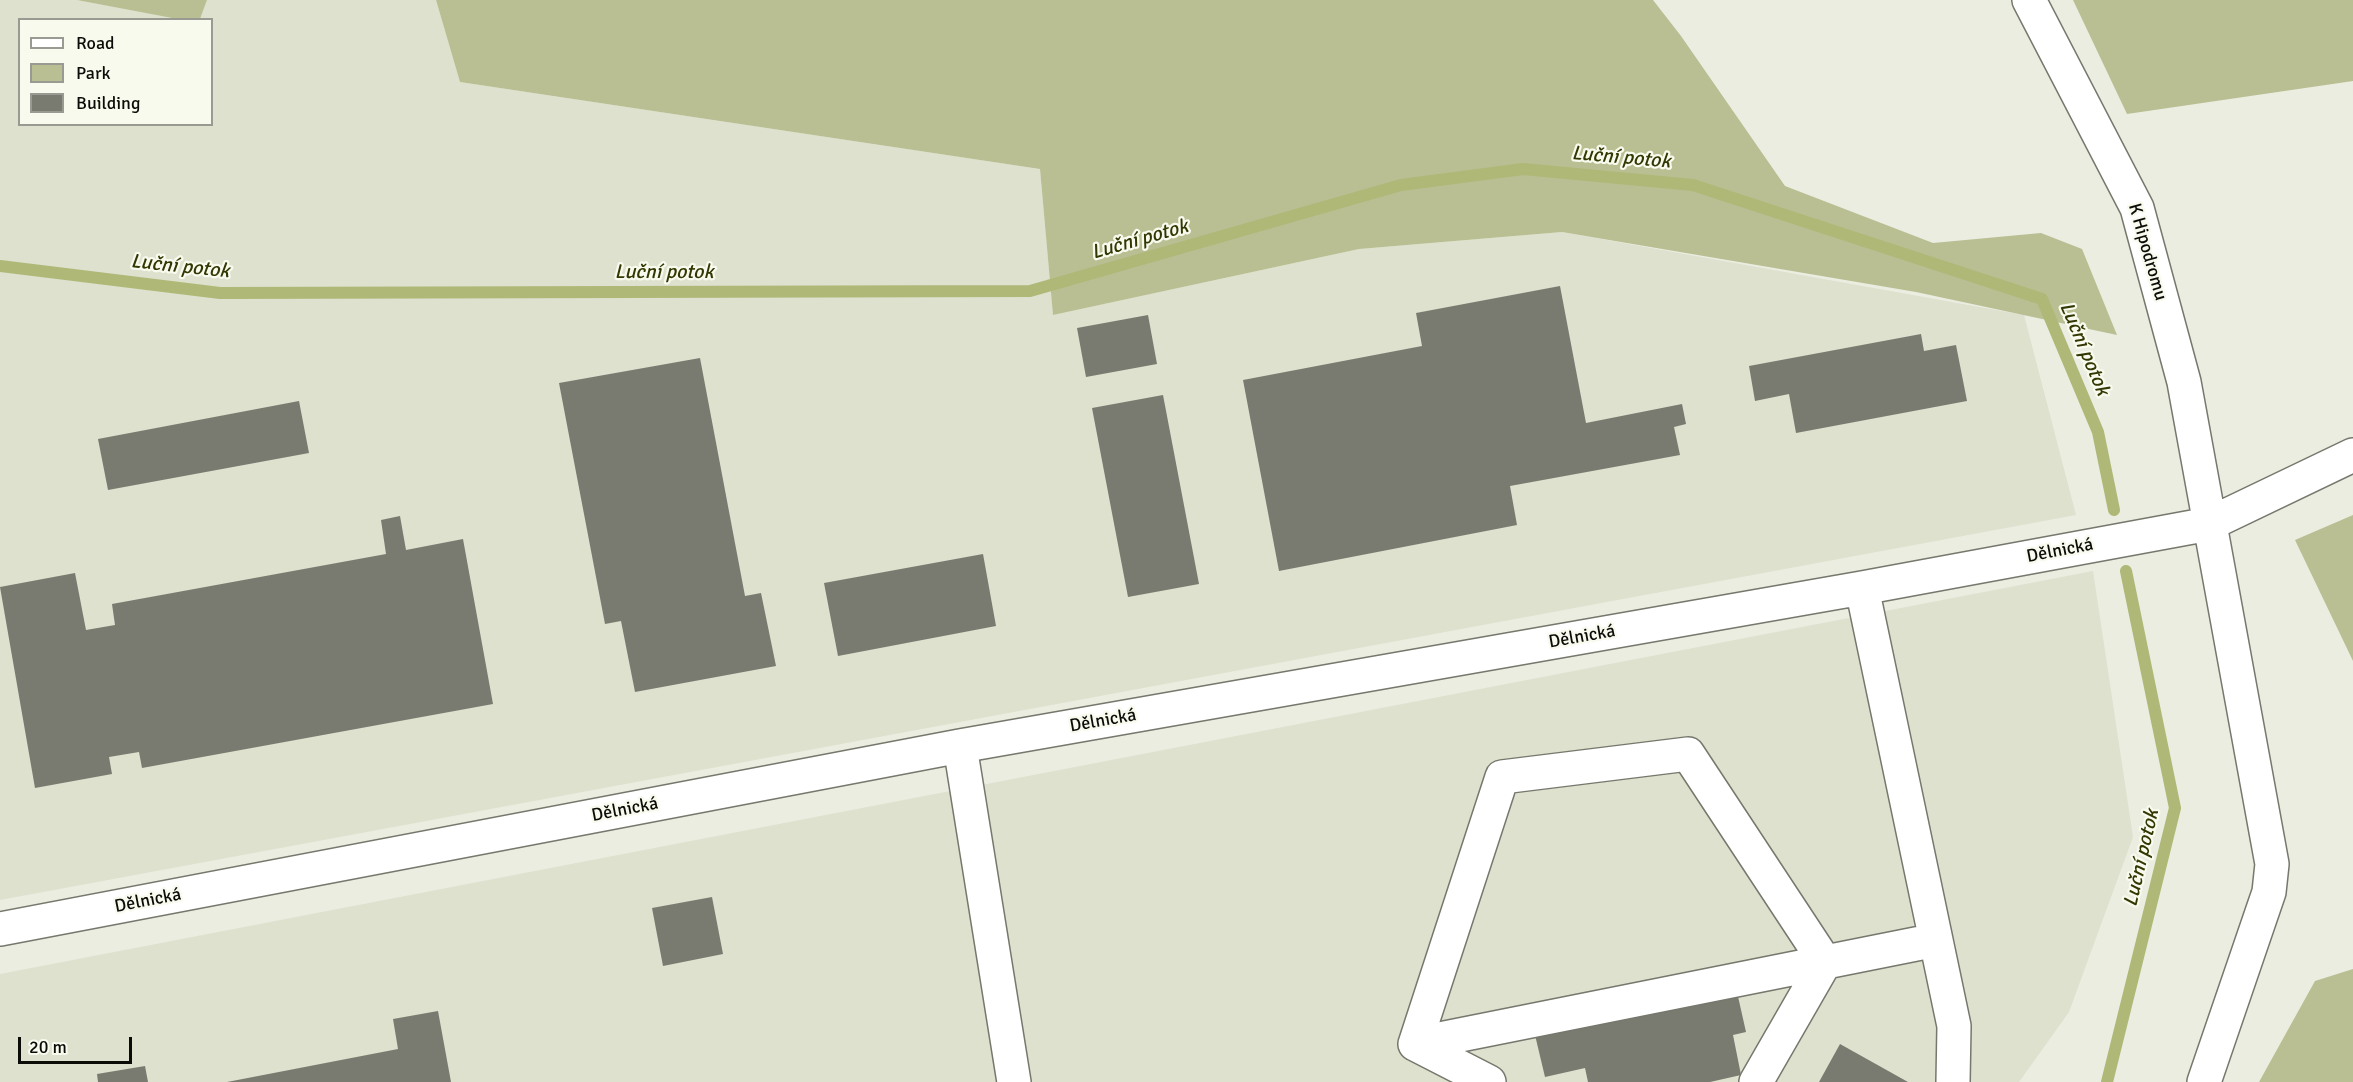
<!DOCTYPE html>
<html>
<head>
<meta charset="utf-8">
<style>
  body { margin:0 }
  #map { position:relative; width:2353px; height:1082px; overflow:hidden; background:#ebede0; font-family:Signika,sans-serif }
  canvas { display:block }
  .legend { position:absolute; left:18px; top:18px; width:195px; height:108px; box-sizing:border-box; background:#f8faee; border:2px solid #999b92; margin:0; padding:8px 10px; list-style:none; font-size:18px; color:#0b0c08 }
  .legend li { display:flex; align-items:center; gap:12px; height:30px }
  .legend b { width:30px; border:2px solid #999b92 }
  .scale { position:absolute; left:18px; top:1037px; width:114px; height:27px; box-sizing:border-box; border:3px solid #0b0c08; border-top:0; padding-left:8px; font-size:18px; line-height:21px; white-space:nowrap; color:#0b0c08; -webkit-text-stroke:4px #f8faee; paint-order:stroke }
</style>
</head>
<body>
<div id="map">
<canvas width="2353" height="1082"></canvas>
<ul class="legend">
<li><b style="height:8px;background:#fff"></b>Road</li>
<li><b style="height:16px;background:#b9bf92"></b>Park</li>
<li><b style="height:16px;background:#797b70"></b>Building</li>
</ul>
<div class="scale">20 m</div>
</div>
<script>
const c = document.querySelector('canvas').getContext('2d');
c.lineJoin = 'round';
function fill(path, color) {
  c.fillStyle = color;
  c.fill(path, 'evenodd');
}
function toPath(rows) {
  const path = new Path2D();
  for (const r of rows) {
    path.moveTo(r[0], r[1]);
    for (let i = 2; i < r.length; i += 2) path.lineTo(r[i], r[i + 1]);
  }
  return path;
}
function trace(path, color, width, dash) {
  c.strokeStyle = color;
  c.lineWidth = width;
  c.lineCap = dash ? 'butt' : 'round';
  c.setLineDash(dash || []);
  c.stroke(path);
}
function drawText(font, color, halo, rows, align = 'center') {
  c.font = font + ' Signika,sans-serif';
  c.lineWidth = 4.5;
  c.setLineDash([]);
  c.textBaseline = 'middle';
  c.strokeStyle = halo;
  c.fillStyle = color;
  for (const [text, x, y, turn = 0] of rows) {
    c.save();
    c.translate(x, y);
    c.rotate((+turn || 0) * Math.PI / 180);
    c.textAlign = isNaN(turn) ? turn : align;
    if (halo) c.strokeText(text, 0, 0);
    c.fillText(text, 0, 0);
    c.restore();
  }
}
fill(toPath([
  [0,0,77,0,183,19,20,20,20,124,212,124,212,20,200,19,207,0,436,0,460,82,1040,169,1053,315,1359,249,1562,232,2024,315,2076,515,0,900],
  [2093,571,2133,837,2069,1012,2019,1082,0,1082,0,974]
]), '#dde1cd');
fill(toPath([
  [77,0,207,0,200,19,183,20],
  [436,0,1653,0,1681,36,1785,186,1933,243,2041,233,2082,249,2117,335,1916,292,1562,232,1359,249,1053,315,1040,169,460,82],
  [2073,0,2353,0,2353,81,2127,114],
  [2353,515,2353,661,2295,540],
  [2353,969,2353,1082,2259,1082,2315,981]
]), '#b9bf92');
trace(toPath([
  [0,266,220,293,1030,291,1401,185,1523,169,1693,185,2042,299,2098,432,2114,510],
  [2107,1082,2175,808,2126,571]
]), '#afb877', 12);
fill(toPath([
  [1560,286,1586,423,1682,404,1686,424,1674,427,1680,455,1510,486,1517,525,1279,571,1243,380,1422,346,1416,313],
  [1148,315,1157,364,1086,377,1077,328],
  [1921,334,1924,351,1956,345,1967,401,1796,433,1789,394,1755,401,1749,366],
  [700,358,745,596,761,593,776,666,635,692,621,621,605,624,559,383],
  [1163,395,1199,584,1128,597,1092,408],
  [299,401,309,453,108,490,98,439],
  [400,516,406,550,463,539,493,704,142,768,139,752,109,757,112,774,35,788,0,587,75,573,86,630,115,625,112,604,386,554,381,520],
  [983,554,996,626,838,656,824,583],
  [712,897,723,954,663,966,652,908],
  [1737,992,1746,1032,1733,1035,1741,1075,1710,1082,1588,1082,1585,1068,1545,1077,1535,1035],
  [438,1011,451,1082,227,1082,398,1049,393,1019],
  [1840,1044,1908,1082,1819,1082],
  [145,1066,148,1082,98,1082,97,1074]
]), '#797b70');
const minor = toPath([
  [2029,0,2137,208,2184,382,2272,864,2269,892,2204,1082],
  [1862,588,1954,1026,1953,1082],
  [960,746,1014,1082],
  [0,929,960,746,1862,588,2209,524,2353,455],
  [1415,1044,1502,777,1688,754,1825,962],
  [1489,1082,1415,1044,1936,940],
  [1756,1082,1825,962]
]);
trace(minor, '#76786d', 36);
trace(minor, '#fff', 33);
drawText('18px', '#0b0c08', '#f8faee', [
  ["K Hipodromu",2147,252,74],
  ["Dělnická",2060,551,-11],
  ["Dělnická",1582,637,-10],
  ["Dělnická",1103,721,-10],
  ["Dělnická",625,810,-11],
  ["Dělnická",148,901,-11]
]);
drawText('italic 20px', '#333702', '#f8faee', [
  ["Luční potok",1621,158,5],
  ["Luční potok",1140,240,-16],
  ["Luční potok",180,267,6],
  ["Luční potok",664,273],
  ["Luční potok",2084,349,67],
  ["Luční potok",2142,858,-77]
]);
</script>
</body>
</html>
